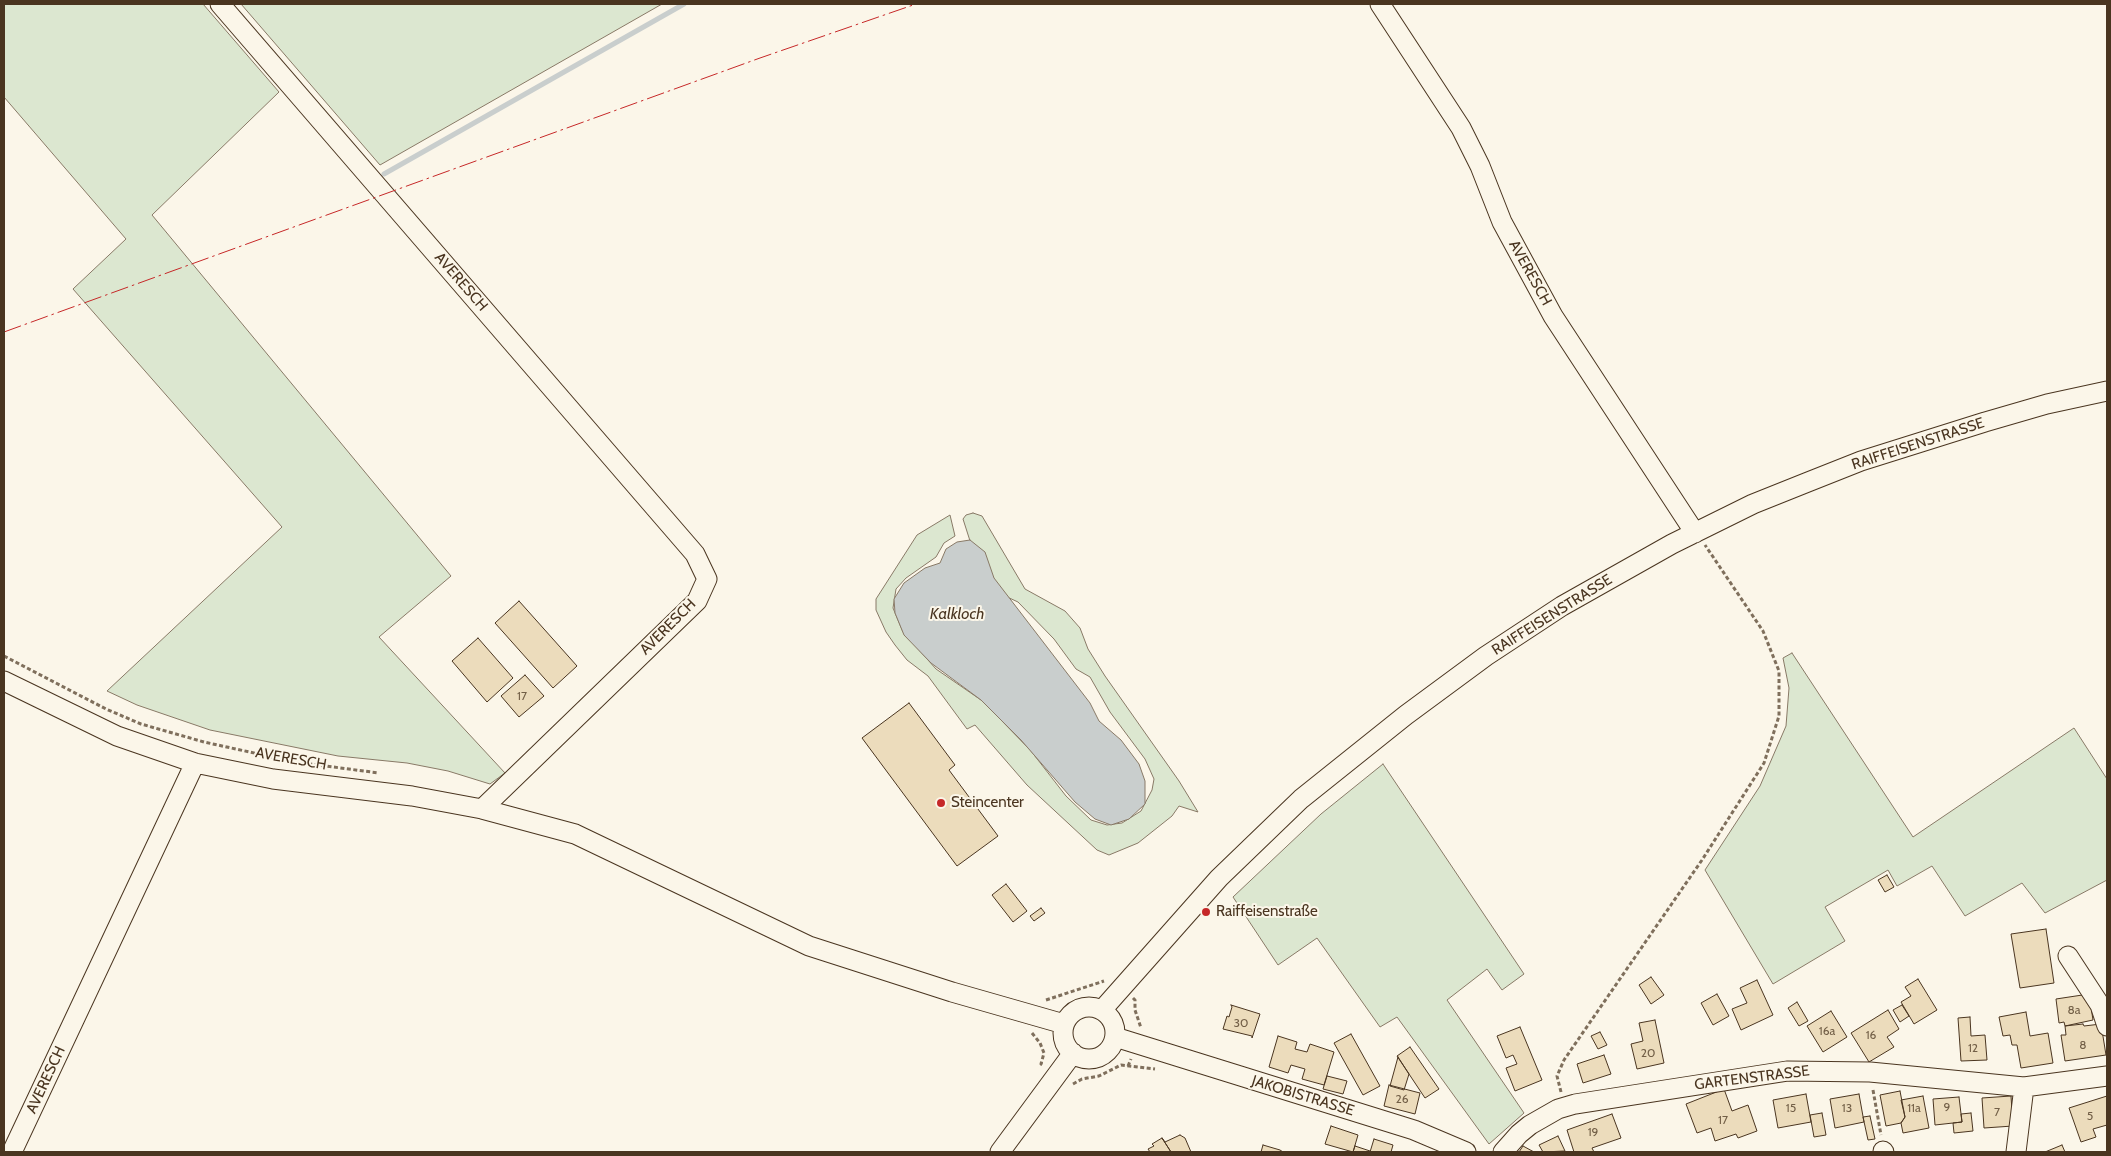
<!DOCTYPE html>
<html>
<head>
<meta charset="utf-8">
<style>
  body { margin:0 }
  #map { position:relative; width:2111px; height:1156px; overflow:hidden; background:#fbf6e9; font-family:Cabin,sans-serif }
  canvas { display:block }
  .frame { position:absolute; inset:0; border:5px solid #4a3520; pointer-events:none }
</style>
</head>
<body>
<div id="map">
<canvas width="2111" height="1156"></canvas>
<div class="frame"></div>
</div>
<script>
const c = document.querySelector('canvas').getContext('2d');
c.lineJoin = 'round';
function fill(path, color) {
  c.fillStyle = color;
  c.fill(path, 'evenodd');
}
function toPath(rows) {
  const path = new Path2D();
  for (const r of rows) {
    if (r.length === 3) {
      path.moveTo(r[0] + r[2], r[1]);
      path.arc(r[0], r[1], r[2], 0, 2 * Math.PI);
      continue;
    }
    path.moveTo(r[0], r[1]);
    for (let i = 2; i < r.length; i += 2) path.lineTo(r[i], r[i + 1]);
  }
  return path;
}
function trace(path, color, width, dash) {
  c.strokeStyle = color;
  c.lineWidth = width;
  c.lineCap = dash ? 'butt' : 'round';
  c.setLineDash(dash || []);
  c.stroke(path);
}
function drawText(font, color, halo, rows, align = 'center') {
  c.font = font + ' Cabin,sans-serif';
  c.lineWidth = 4;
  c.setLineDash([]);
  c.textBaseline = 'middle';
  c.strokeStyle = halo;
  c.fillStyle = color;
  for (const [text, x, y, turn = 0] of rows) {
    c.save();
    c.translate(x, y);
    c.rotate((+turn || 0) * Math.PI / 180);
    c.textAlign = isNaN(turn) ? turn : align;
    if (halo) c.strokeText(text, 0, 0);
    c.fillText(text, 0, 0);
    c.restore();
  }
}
const green = toPath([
  [4,4,203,4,279,92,152,215,451,576,379,637,505,773,490,784,448,771,407,763,338,756,210,730,137,705,107,691,282,527,73,289,126,239,4,97,4,4],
  [241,4,662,4,380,165,241,4],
  [973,513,982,516,1025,589,1065,611,1080,628,1088,649,1105,676,1179,781,1198,812,1179,806,1172,816,1138,843,1109,855,1097,850,1027,785,975,725,967,729,928,676,907,660,895,645,886,632,876,610,876,599,917,535,950,515,955,536,944,543,936,557,906,578,896,589,893,608,903,632,936,669,981,700,1002,721,1031,751,1066,796,1091,820,1107,825,1122,823,1141,811,1152,790,1154,779,1145,759,1110,712,1090,677,1076,669,1054,639,1018,602,1005,596,971,544,963,519,966,515,973,513],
  [1792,653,1913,837,2074,728,2107,779,2107,880,2045,913,2022,883,1965,916,1932,866,1897,886,1888,870,1825,907,1845,941,1773,984,1705,870,1760,786,1786,726,1789,688,1783,658,1792,653],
  [1383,764,1524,974,1502,990,1487,969,1447,1000,1524,1113,1489,1144,1397,1017,1380,1027,1317,938,1278,965,1233,897,1321,814,1383,764]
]);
fill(green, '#dce7d0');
trace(green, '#887966', 1);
const water = toPath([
  [970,540,985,552,994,578,1090,703,1099,721,1121,740,1139,764,1145,781,1145,804,1129,819,1111,825,1095,819,1075,802,1021,740,981,700,931,663,904,635,895,613,894,599,904,583,925,568,940,563,946,549,957,542,970,540]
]);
fill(water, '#c9cecd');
trace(water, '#887966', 1);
trace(toPath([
  [384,174,684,4]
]), '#c9cecd', 5);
const building = toPath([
  [519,601,577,666,553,688,495,623,519,601],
  [478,638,513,678,487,702,452,661,478,638],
  [525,675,544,696,519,717,501,696,525,675],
  [909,703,955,765,949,770,998,836,957,866,862,738,909,703],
  [1887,875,1894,887,1885,892,1878,880,1887,875],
  [1006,884,1027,911,1013,922,992,895,1006,884],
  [1041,908,1045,913,1034,921,1030,916,1041,908],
  [2046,929,2054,983,2020,988,2011,934,2046,929],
  [1651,977,1664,995,1651,1004,1639,985,1651,977],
  [1918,979,1937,1010,1914,1024,1901,1002,1911,996,1905,987,1918,979],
  [1757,980,1773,1015,1741,1030,1732,1009,1747,1003,1740,988,1757,980],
  [1717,994,1729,1016,1713,1025,1701,1003,1717,994],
  [2089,994,2093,1020,2065,1026,2064,1022,2059,1023,2056,999,2089,994],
  [1797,1002,1808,1021,1799,1026,1788,1008,1797,1002],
  [1231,1005,1260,1014,1252,1038,1252,1036,1223,1029,1227,1016,1229,1017,1232,1007,1231,1005],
  [1902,1005,1909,1016,1900,1022,1893,1010,1902,1005],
  [1888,1010,1899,1029,1887,1037,1894,1047,1869,1062,1851,1033,1888,1010],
  [1831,1011,1847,1037,1823,1052,1807,1026,1831,1011],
  [2026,1012,2030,1036,2048,1033,2053,1063,2021,1068,2017,1045,2012,1045,2010,1035,2003,1036,1999,1017,2026,1012],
  [1970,1017,1971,1036,1985,1035,1987,1060,1961,1061,1958,1018,1970,1017],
  [1655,1020,1664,1063,1637,1069,1631,1044,1643,1041,1639,1023,1655,1020],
  [2083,1024,2084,1026,2101,1024,2106,1055,2065,1061,2061,1035,2066,1035,2065,1026,2083,1024],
  [1520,1027,1542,1080,1515,1091,1506,1068,1517,1064,1513,1055,1506,1058,1497,1036,1520,1027],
  [1600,1032,1607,1045,1598,1049,1591,1036,1600,1032],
  [1351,1034,1380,1086,1363,1095,1334,1043,1351,1034],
  [1278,1036,1297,1042,1295,1049,1307,1052,1310,1044,1334,1052,1324,1085,1302,1079,1305,1069,1291,1065,1288,1073,1269,1067,1278,1036],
  [1410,1047,1439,1089,1425,1098,1397,1056,1410,1047],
  [1604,1055,1611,1074,1583,1083,1577,1064,1604,1055],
  [1398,1057,1409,1074,1404,1090,1390,1086,1398,1057],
  [1327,1076,1347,1081,1343,1094,1323,1089,1327,1076],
  [1389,1085,1420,1093,1415,1114,1384,1106,1389,1085],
  [1724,1089,1732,1111,1748,1105,1757,1131,1738,1138,1736,1134,1715,1141,1711,1128,1697,1133,1686,1104,1724,1089],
  [1900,1091,1905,1117,1901,1123,1886,1126,1880,1095,1900,1091],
  [1806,1094,1811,1122,1778,1128,1773,1100,1806,1094],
  [1859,1094,1864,1122,1835,1128,1830,1099,1859,1094],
  [1923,1096,1929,1128,1903,1133,1901,1123,1905,1117,1901,1100,1923,1096],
  [2011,1096,2013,1126,1984,1128,1982,1098,2011,1096],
  [2107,1096,2107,1125,2093,1129,2096,1137,2081,1142,2069,1108,2107,1096],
  [1959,1097,1962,1122,1935,1125,1933,1099,1959,1097],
  [1822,1113,1826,1135,1814,1137,1810,1115,1822,1113],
  [1971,1113,1973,1131,1954,1133,1953,1123,1962,1122,1961,1114,1971,1113],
  [1612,1114,1621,1138,1592,1148,1594,1152,1574,1152,1567,1130,1612,1114],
  [1870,1116,1875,1139,1868,1140,1863,1117,1870,1116],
  [1331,1126,1358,1135,1353,1152,1325,1144,1331,1126],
  [1180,1135,1185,1138,1191,1152,1171,1152,1162,1138,1165,1142,1180,1135],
  [1558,1136,1565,1151,1543,1152,1539,1145,1558,1136],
  [1162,1138,1171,1152,1150,1152,1148,1149,1154,1146,1152,1144,1162,1138],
  [1374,1139,1393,1145,1391,1152,1370,1152,1374,1139],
  [1263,1145,1280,1150,1283,1152,1261,1152,1263,1145],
  [2062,1145,2065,1152,2045,1152,2062,1145],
  [1355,1146,1370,1151,1370,1152,1353,1152,1355,1146],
  [1523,1146,1534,1152,1519,1152,1523,1146]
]);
fill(building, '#ecdcbc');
trace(building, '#4a3520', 1);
const minor = toPath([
  [220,4,695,554,707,579,697,601,482,809],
  [1380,4,1461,128,1480,166,1502,222,1553,316,1695,533],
  [4,681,117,736,195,763,273,779,412,796,482,809,575,834,809,946,952,992,1064,1024],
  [2068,956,2100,1005,2107,1026],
  [1089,1033,26],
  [1102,1010,1219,878,1301,799,1406,715,1486,656,1562,606,1672,544,1753,504,1808,482,1861,461,1985,422,2047,404,2107,391],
  [1115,1037,1414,1130,1466,1152],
  [1883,1151,1884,1152],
  [12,1152,195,763],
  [1000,1152,1073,1053],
  [1503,1152,1519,1134,1530,1125,1558,1109,1575,1104,1787,1071,1870,1072,2024,1087,2107,1076],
  [2016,1152,2024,1087]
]);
trace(minor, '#4a3520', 21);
trace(toPath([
  [4,656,106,709,141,724,204,742,295,762,379,773],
  [1133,998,1135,1000,1135,1010,1141,1028],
  [1046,1000,1104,981],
  [1032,1033,1040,1043,1044,1053,1041,1064,1044,1066],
  [1128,1066,1131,1059],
  [1073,1084,1082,1079,1099,1076,1121,1065,1155,1069],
  [1873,1090,1881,1135],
  [1561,1092,1557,1076,1564,1060,1702,860,1764,763,1779,716,1779,671,1763,631,1705,545]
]), '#7f6f5c', 3, [4, 2.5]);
trace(minor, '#fbf6e9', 19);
trace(toPath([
  [4,332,760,58,916,4]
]), '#c62828', 1, [18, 4, 2.5, 4]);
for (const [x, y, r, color] of [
  [941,803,5,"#c62828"],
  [1206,912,5,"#c62828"]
]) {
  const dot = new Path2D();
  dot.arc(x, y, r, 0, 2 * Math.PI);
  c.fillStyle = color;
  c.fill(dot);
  trace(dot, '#fbf6e9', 2);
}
drawText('12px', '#725f47', null, [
  ["17",522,696],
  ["8a",2074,1010],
  ["30",1241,1023],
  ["16a",1827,1031],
  ["16",1871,1035],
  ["8",2083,1045],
  ["12",1973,1048],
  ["20",1648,1053],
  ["26",1402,1099],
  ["9",1947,1107],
  ["15",1791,1108],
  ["13",1847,1108],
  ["11a",1914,1108],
  ["7",1997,1112],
  ["5",2090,1116],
  ["17",1723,1120],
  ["19",1593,1132]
]);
drawText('15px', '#4a3520', '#fbf6e9', [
  ["AVERESCH",1530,273,61],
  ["AVERESCH",461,282,49],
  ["RAIFFEISENSTRASSE",1918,444,-18],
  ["RAIFFEISENSTRASSE",1552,615,-32],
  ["AVERESCH",668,627,-45],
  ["AVERESCH",291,759,10],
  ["GARTENSTRASSE",1752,1078,-7],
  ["AVERESCH",46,1080,-65],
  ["JAKOBISTRASSE",1303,1096,17]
]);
drawText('15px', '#4a3520', '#fbf6e9', [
  ["Steincenter",951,803],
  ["Raiffeisenstraße",1216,912]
], 'left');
drawText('italic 16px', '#4a3520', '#fbf6e9', [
  ["Kalkloch",957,614]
]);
</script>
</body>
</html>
